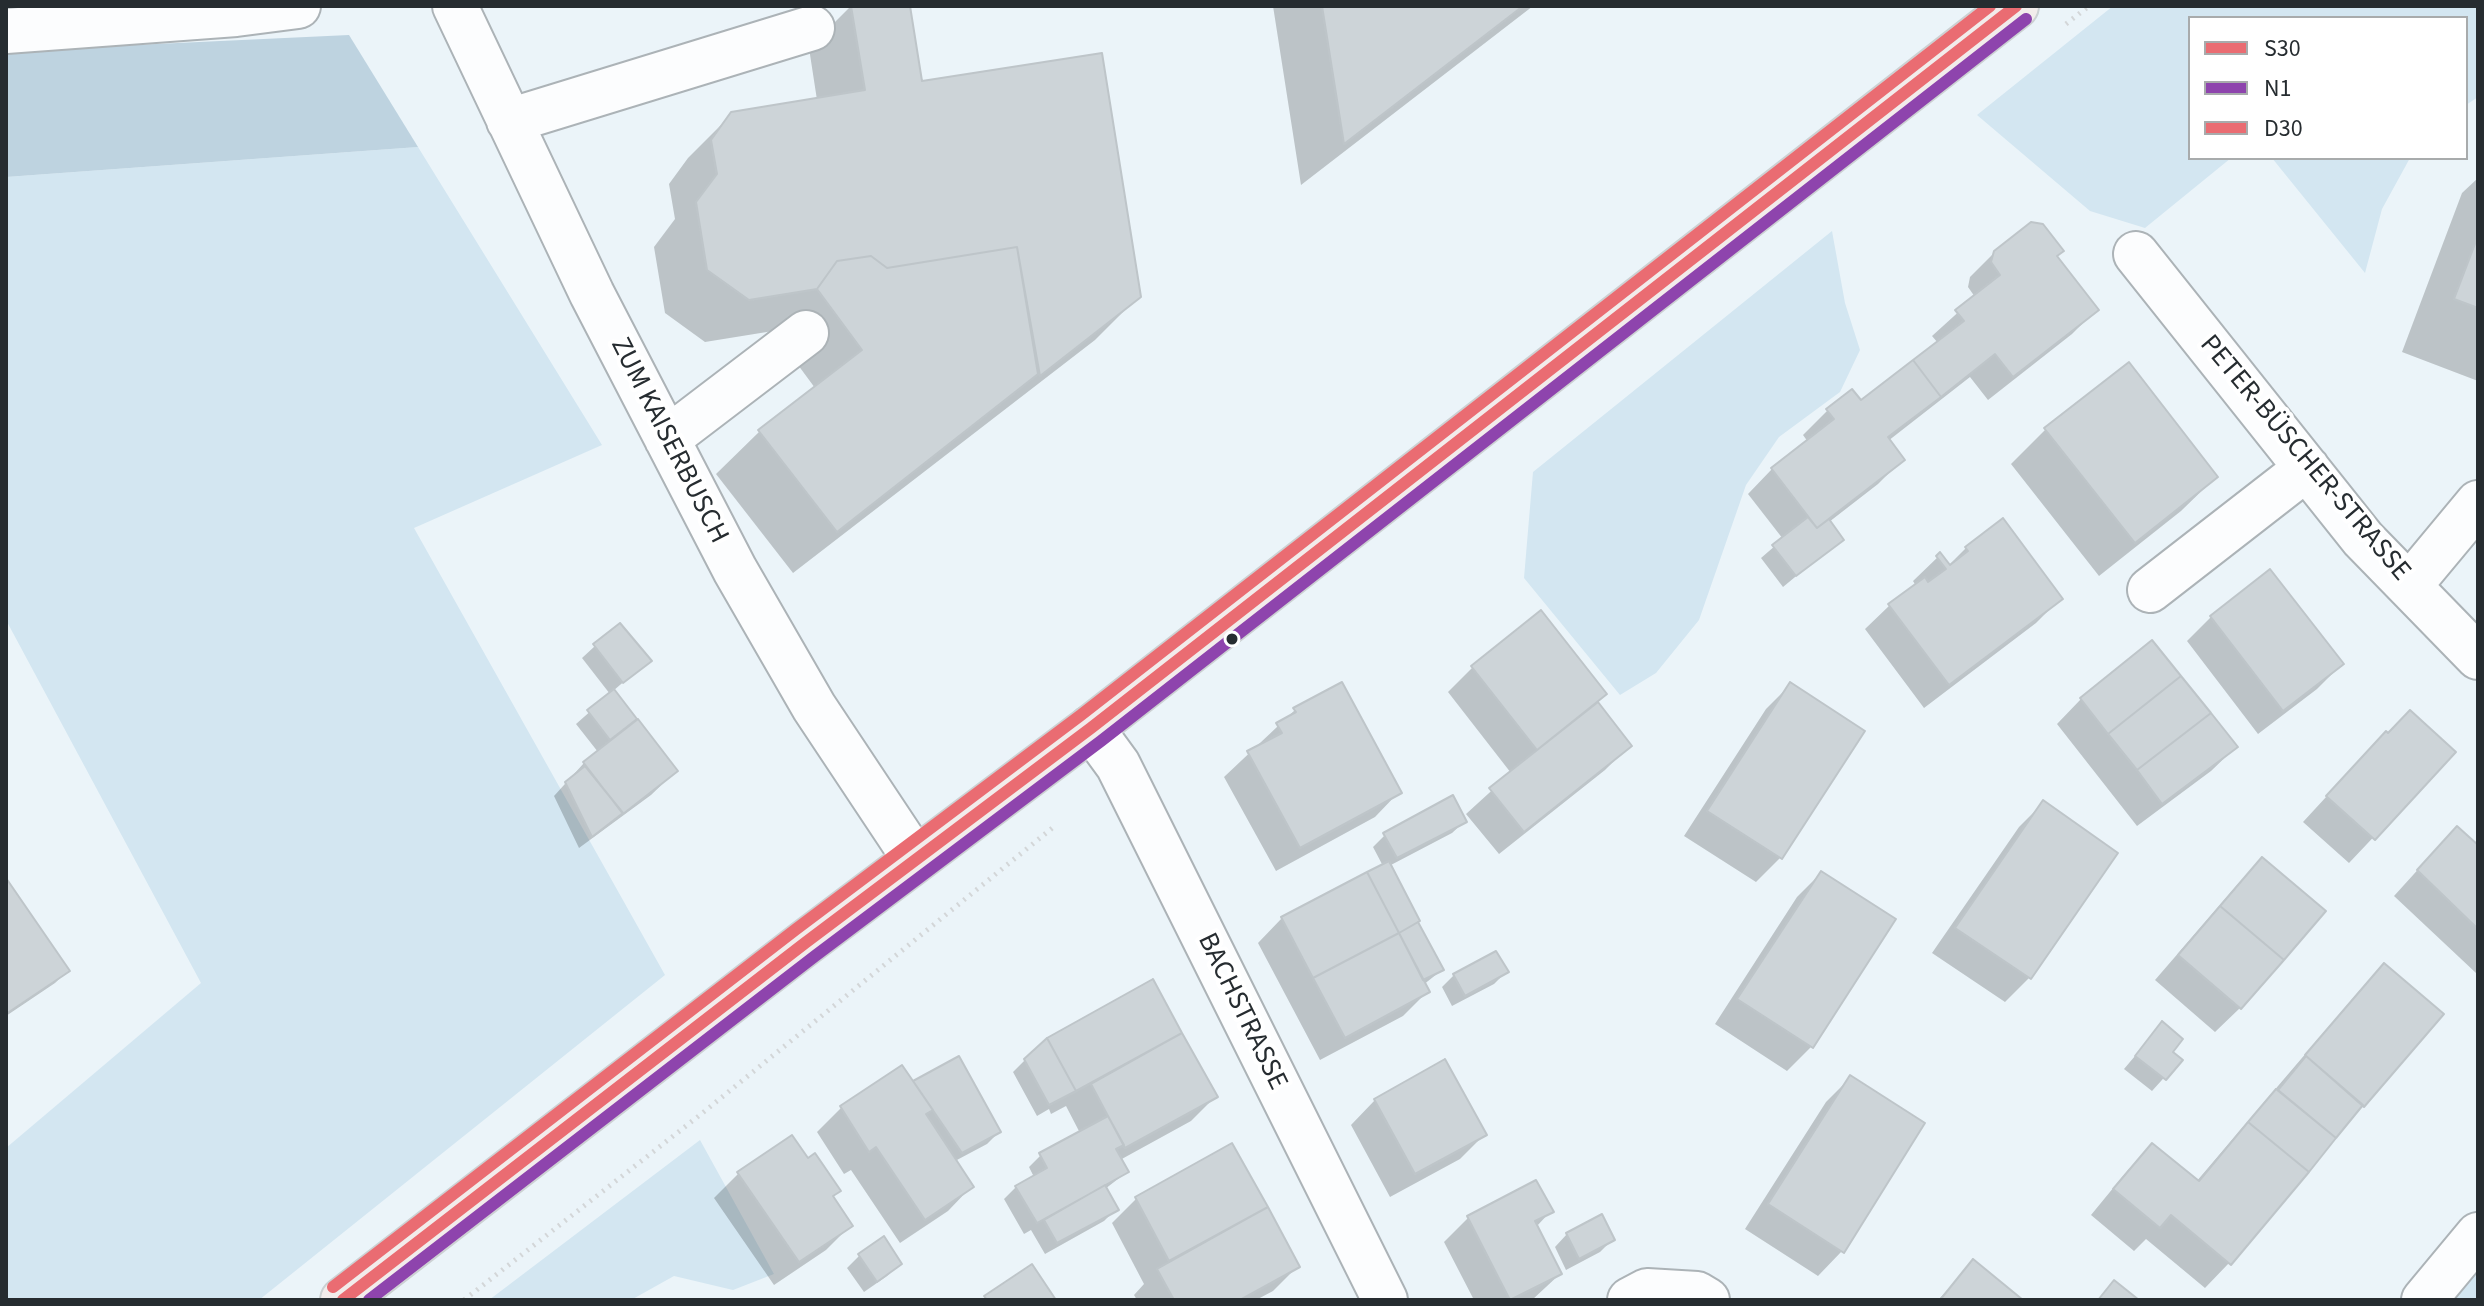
<!DOCTYPE html>
<html>
<head>
<meta charset="utf-8">
<style>
  body { margin:0 }
  #map { position:relative; width:2484px; height:1306px; overflow:hidden; background:#ebf4f9; font-family:"Source Sans 3",sans-serif }
  canvas { display:block }
  .frame { position:absolute; inset:0; border:8px solid #262c30; pointer-events:none }
  .legend { position:absolute; left:2188px; top:16px; width:280px; height:144px; box-sizing:border-box; background:#fff; border:2px solid #a8abac; margin:0; padding:10px 14px; list-style:none; font-size:24px; color:#262c30 }
  .legend li { display:flex; align-items:center; gap:16px; height:40px }
  .legend b { width:40px; border:2px solid #a8abac }
</style>
</head>
<body>
<div id="map">
<canvas width="2484" height="1306"></canvas>
<div class="frame"></div>
<ul class="legend">
<li><b style="height:10px;background:#ea6c72"></b>S30</li>
<li><b style="height:10px;background:#8e44ad"></b>N1</li>
<li><b style="height:10px;background:#ea6c72"></b>D30</li>
</ul>
</div>
<script>
const c = document.querySelector('canvas').getContext('2d');
c.lineJoin = 'round';
function fill(path, color) {
  c.fillStyle = color;
  c.fill(path, 'evenodd');
}
function toPath(rows) {
  const path = new Path2D();
  for (const r of rows) {
    path.moveTo(r[0], r[1]);
    for (let i = 2; i < r.length; i += 2) path.lineTo(r[i], r[i + 1]);
  }
  return path;
}
function trace(path, color, width, dash) {
  c.strokeStyle = color;
  c.lineWidth = width;
  c.lineCap = dash ? 'butt' : 'round';
  c.setLineDash(dash || []);
  c.stroke(path);
}
function drawText(font, color, halo, rows, align = 'center') {
  c.font = font + ' "Source Sans 3",sans-serif';
  c.lineWidth = 8;
  c.setLineDash([]);
  c.textBaseline = 'middle';
  c.strokeStyle = halo;
  c.fillStyle = color;
  for (const [text, x, y, turn = 0] of rows) {
    c.save();
    c.translate(x, y);
    c.rotate((+turn || 0) * Math.PI / 180);
    c.textAlign = isNaN(turn) ? turn : align;
    if (halo) c.strokeText(text, 0, 0);
    c.fillText(text, 0, 0);
    c.restore();
  }
}
fill(toPath([
  [2113,6,2478,6,2478,97,2466,105,2466,18,2190,18,2190,158,2231,158,2145,228,2090,211,1977,115],
  [418,147,602,445,414,528,665,975,259,1300,6,1300,6,1148,201,983,6,620,6,177],
  [2272,158,2410,158,2382,209,2365,273],
  [1832,231,1845,303,1860,350,1840,392,1779,437,1746,485,1699,620,1656,673,1620,695,1524,578,1533,472],
  [700,1140,774,1274,733,1290,674,1276,631,1300,489,1300],
  [2478,1270,2478,1300,2451,1300]
]), '#d3e6f1');
fill(toPath([
  [349,35,418,147,6,177,6,51]
]), '#bed3e0');
fill(toPath([
  [6,6,296,6,6,48],
  [851,6,908,6,921,84,1139,296,1095,340,793,573,716,474,759,432,815,388,773,331,705,342,665,313,654,247,675,219,669,184,688,158,732,114,817,100,809,48],
  [1273,6,1533,6,1301,185],
  [2478,178,2478,381,2402,352,2462,193],
  [1995,252,2055,257,2096,310,2072,334,1988,400,1970,377,1888,441,1902,460,1878,484,1829,522,1841,539,1783,587,1761,558,1783,539,1748,494,1772,469,1808,442,1803,435,1828,410,1861,403,1938,343,1932,336,1975,297,1968,287,1970,277],
  [2046,429,2216,477,2181,511,2099,576,2011,464],
  [1966,548,2060,599,2036,623,1924,708,1865,629,1890,605,1916,586,1913,581,1940,555,1948,566],
  [1541,613,1605,694,1596,703,1629,746,1605,770,1499,854,1466,814,1511,773,1448,692,1472,668],
  [2211,617,2342,664,2317,689,2258,734,2187,641],
  [595,646,649,660,613,691,676,771,651,795,579,848,554,796,584,763,598,752,576,724,610,694,582,658],
  [1790,685,1862,731,1780,858,1756,882,1684,836,1766,709],
  [2081,699,2236,747,2211,771,2137,826,2057,724],
  [1295,710,1399,792,1375,817,1276,871,1224,777],
  [2454,752,2349,863,2303,822,2362,758],
  [2043,803,2115,853,2029,978,2005,1002,1932,953,2019,827],
  [1465,821,1452,833,1389,866,1442,970,1423,985,1427,992,1403,1016,1320,1060,1258,943,1282,918,1383,866,1373,847,1385,835],
  [2478,848,2478,971,2476,973,2394,896,2433,853],
  [2262,860,2240,1008,2215,1032,2155,980,2238,884],
  [1821,873,1893,920,1811,1047,1787,1071,1715,1024,1797,897],
  [6,881,67,971,55,983,6,1016],
  [2384,966,2363,1105,2229,1263,2205,1288,2146,1239,2134,1251,2091,1215,2128,1170,2152,1145,2196,1182,2360,990],
  [1506,972,1494,984,1452,1006,1442,987,1454,975],
  [1152,982,1215,1097,1191,1121,1120,1160,1127,1172,1105,1189,1116,1209,1104,1221,1045,1254,1031,1230,1024,1234,1004,1199,1016,1187,1034,1177,1029,1167,1041,1155,1080,1133,1066,1106,1051,1114,1049,1109,1037,1116,1013,1072,1025,1060],
  [2162,1024,2170,1052,2180,1060,2152,1091,2124,1069],
  [1850,1078,1842,1251,1818,1276,1745,1229,1826,1102],
  [913,1083,999,1132,987,1144,955,1161,972,1186,948,1211,900,1243,851,1170,844,1174,817,1132,841,1108],
  [1375,1100,1484,1135,1460,1159,1390,1197,1351,1125],
  [1231,1146,1298,1266,1273,1291,1256,1300,1137,1300,1134,1295,1144,1284,1112,1223,1136,1199],
  [807,1160,839,1190,832,1198,850,1226,826,1250,774,1285,714,1198,739,1173],
  [1551,1211,1536,1227,1560,1274,1532,1300,1474,1300,1444,1242,1468,1218],
  [1567,1234,1612,1240,1600,1252,1566,1270,1555,1247],
  [884,1239,899,1264,887,1276,864,1292,847,1268,859,1256],
  [1974,1262,2020,1300,1938,1300]
]), '#0003');
const building = toPath([
  [851,6,910,6,922,81,1102,53,1141,297,1040,376,1017,247,887,268,871,256,837,261,817,289,749,300,707,270,696,202,717,174,711,140,731,112,865,90,851,6],
  [1322,6,1523,6,1344,144,1322,6],
  [2031,222,2043,224,2064,251,2057,256,2099,310,2013,377,1995,354,1941,397,1913,360,1964,321,1955,310,2000,275,1991,262,1994,251,2031,222],
  [2478,236,2478,308,2454,299,2478,236],
  [1017,247,1038,374,837,532,758,430,862,350,817,289,837,261,871,256,887,268,1017,247],
  [1913,360,1941,397,1888,437,1905,460,1817,528,1771,468,1834,419,1826,409,1852,389,1861,400,1913,360],
  [2129,362,2218,477,2135,543,2044,428,2129,362],
  [1808,517,1817,528,1829,519,1844,540,1796,576,1772,545,1808,517],
  [2003,518,2063,599,1949,685,1888,604,1925,577,1928,582,1946,569,1936,556,1940,552,1950,565,1968,551,1965,547,2003,518],
  [2270,569,2344,664,2283,711,2210,616,2270,569],
  [1541,610,1607,694,1537,750,1471,666,1541,610],
  [620,623,652,661,623,683,593,644,620,623],
  [2152,640,2181,676,2108,734,2080,698,2152,640],
  [2181,676,2211,713,2137,770,2108,734,2181,676],
  [1342,682,1402,793,1300,848,1247,751,1282,733,1276,723,1296,712,1293,708,1342,682],
  [1790,682,1865,731,1782,859,1707,811,1790,682],
  [614,689,637,719,610,740,587,710,614,689],
  [1598,702,1632,746,1524,832,1489,788,1598,702],
  [2410,710,2456,752,2375,840,2326,796,2386,731,2388,733,2410,710],
  [2211,713,2238,747,2162,804,2137,770,2211,713],
  [638,719,678,771,623,814,583,762,638,719],
  [585,766,623,813,592,837,565,782,585,766],
  [1453,795,1467,822,1397,858,1383,833,1453,795],
  [2043,800,2118,853,2031,979,1955,928,2043,800],
  [2457,826,2478,845,2478,929,2417,870,2457,826],
  [2262,857,2326,911,2284,960,2220,906,2262,857],
  [1389,861,1420,921,1399,933,1367,872,1389,861],
  [1821,871,1896,919,1813,1048,1737,999,1821,871],
  [1367,872,1399,933,1313,978,1281,917,1367,872],
  [6,878,70,971,6,1014,6,878],
  [2220,906,2284,960,2241,1009,2178,955,2220,906],
  [1418,922,1444,970,1423,980,1399,933,1418,922],
  [1399,933,1430,992,1345,1038,1313,978,1399,933],
  [1496,951,1509,972,1465,996,1453,974,1496,951],
  [2384,963,2444,1014,2364,1107,2305,1055,2384,963],
  [1153,979,1182,1033,1076,1091,1047,1038,1153,979],
  [2162,1021,2183,1039,2173,1052,2183,1060,2166,1080,2135,1056,2162,1021],
  [1182,1033,1218,1097,1125,1148,1091,1084,1182,1033],
  [1047,1038,1076,1091,1049,1105,1024,1059,1047,1038],
  [959,1056,1001,1132,962,1153,913,1081,959,1056],
  [2306,1056,2363,1105,2336,1138,2278,1090,2306,1056],
  [1445,1059,1487,1135,1415,1174,1374,1099,1445,1059],
  [902,1065,933,1110,926,1114,974,1187,925,1220,876,1147,869,1152,840,1106,902,1065],
  [1850,1075,1925,1123,1844,1253,1768,1204,1850,1075],
  [2276,1089,2336,1138,2309,1172,2248,1122,2276,1089],
  [1108,1116,1124,1145,1116,1149,1129,1172,1037,1223,1015,1186,1047,1168,1039,1153,1108,1116],
  [2248,1122,2309,1172,2231,1265,2171,1215,2160,1228,2113,1189,2152,1143,2199,1181,2248,1122],
  [792,1135,808,1158,815,1153,841,1191,833,1196,853,1226,799,1262,737,1172,792,1135],
  [1232,1143,1268,1207,1169,1261,1135,1197,1232,1143],
  [1536,1180,1554,1212,1535,1221,1562,1274,1510,1300,1467,1216,1536,1180],
  [1105,1185,1119,1210,1057,1243,1044,1220,1105,1185],
  [1268,1207,1300,1267,1240,1300,1174,1300,1157,1269,1268,1207],
  [1602,1214,1615,1240,1579,1259,1566,1233,1602,1214],
  [884,1236,902,1264,877,1282,858,1254,884,1236],
  [1973,1259,2023,1300,1940,1300,1973,1259],
  [1032,1264,1056,1300,987,1300,984,1296,1032,1264],
  [2114,1280,2139,1300,2098,1300,2114,1280]
]);
fill(building, '#cdd4d8');
trace(building, '#bec5c9', 2);
const minor = toPath([
  [455,6,592,294,735,570,814,707,915,859],
  [6,31,236,14,298,6],
  [509,121,812,28],
  [2136,254,2363,539,2478,657],
  [667,439,806,333],
  [2409,586,2478,503],
  [2150,590,2307,468],
  [1091,728,1118,765,1385,1300],
  [1630,1300,1647,1291,1697,1294,1707,1300],
  [2424,1300,2478,1235]
]);
const major = toPath([
  [343,1300,805,943,1091,728,2016,6]
]);
trace(minor, '#acb3b7', 48);
trace(major, '#ccd1d3', 48);
trace(toPath([
  [2066,24,2089,6],
  [464,1300,700,1115,1056,825]
]), '#d3d6d8', 5, [2, 6]);
trace(minor, '#fcfdfe', 44);
trace(major, '#f2eceb', 44);
trace(toPath([
  [343,1300,805,943,1091,728,2016,6]
]), '#ea6c72', 12);
trace(toPath([
  [369,1300,815,956,1101,741,2026,19]
]), '#8e44ad', 12);
trace(toPath([
  [333,1287,795,930,1081,715,1990,6]
]), '#ea6c72', 12);
for (const [x, y, r, color] of [
  [1232,639,7,"#262c30"]
]) {
  const dot = new Path2D();
  dot.arc(x, y, r, 0, 2 * Math.PI);
  c.fillStyle = color;
  c.fill(dot);
  trace(dot, '#fff', 3);
}
drawText('28px', '#262c30', '#fff', [
  ["ZUM KAISERBUSCH",668,441,63],
  ["PETER-BÜSCHER-STRASSE",2304,459,50],
  ["BACHSTRASSE",1241,1012,64]
]);
</script>
</body>
</html>
